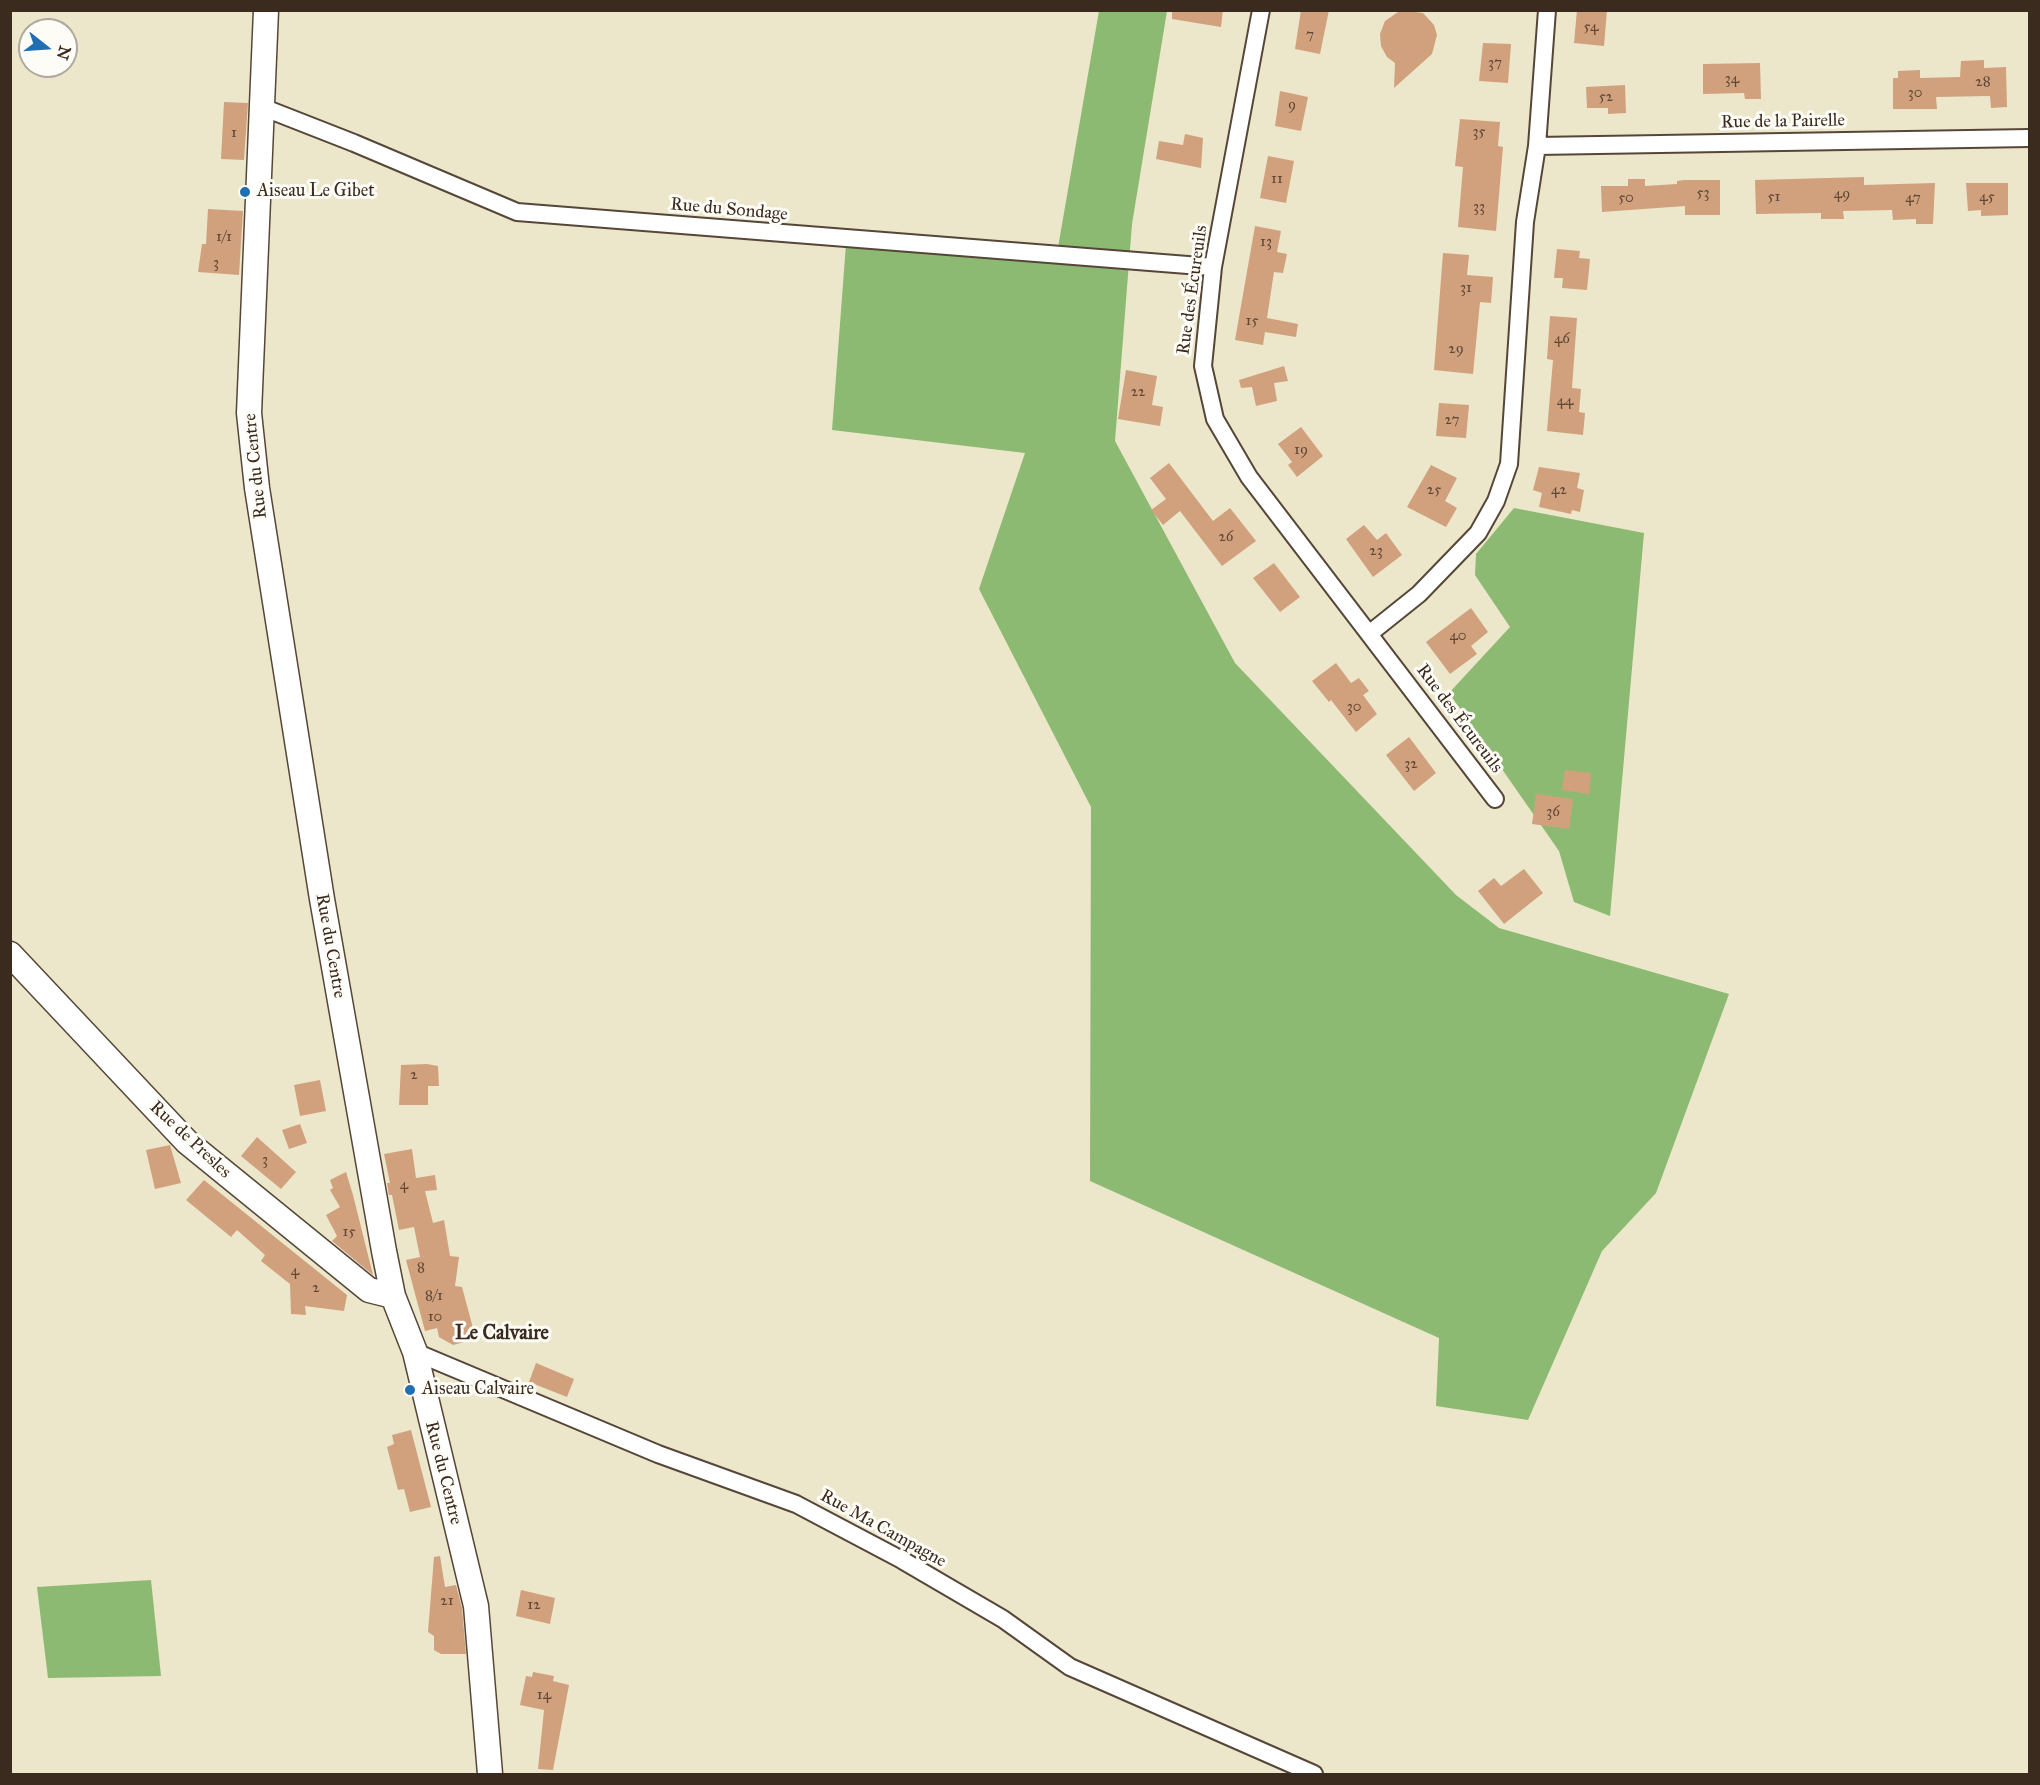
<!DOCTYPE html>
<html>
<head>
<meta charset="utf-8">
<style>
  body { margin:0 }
  #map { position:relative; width:2040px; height:1785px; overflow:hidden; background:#ece6ca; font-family:"IM FELL Great Primer",serif }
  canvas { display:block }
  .frame { position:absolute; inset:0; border:12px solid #3b2a1e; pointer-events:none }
  .north { position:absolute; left:18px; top:18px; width:60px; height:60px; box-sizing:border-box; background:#fdfcf7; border:2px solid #afa8a0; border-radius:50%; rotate:107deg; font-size:16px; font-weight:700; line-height:24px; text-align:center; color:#3b2a1e }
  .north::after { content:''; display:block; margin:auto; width:21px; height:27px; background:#1f6fb2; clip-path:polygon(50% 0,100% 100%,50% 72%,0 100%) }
</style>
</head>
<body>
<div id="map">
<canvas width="2040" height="1785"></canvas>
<div class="frame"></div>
<div class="north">N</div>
</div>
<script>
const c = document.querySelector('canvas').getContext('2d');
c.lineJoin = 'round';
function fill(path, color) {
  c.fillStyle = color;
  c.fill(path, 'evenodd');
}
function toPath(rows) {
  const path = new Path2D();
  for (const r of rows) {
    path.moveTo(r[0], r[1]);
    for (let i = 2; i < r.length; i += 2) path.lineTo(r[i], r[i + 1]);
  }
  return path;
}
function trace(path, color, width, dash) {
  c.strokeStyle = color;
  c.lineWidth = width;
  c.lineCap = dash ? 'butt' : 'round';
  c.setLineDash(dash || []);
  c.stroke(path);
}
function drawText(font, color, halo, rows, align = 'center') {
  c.font = font + ' "IM FELL Great Primer",serif';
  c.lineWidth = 6;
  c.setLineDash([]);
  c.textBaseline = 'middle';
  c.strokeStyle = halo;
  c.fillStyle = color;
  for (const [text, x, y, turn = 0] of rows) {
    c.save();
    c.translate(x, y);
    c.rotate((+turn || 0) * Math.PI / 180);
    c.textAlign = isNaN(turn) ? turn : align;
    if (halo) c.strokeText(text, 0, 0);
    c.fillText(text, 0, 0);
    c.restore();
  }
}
fill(toPath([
  [1099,11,1167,11,1132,224,1115,441,1235,663,1456,895,1499,928,1729,994,1656,1193,1602,1251,1528,1420,1436,1406,1439,1338,1090,1181,1091,807,979,589,1025,453,832,430,846,244,1056,259],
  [1514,508,1644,533,1610,916,1574,902,1559,851,1449,693,1510,627,1475,575,1476,554],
  [151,1580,161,1676,48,1678,37,1587]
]), '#8dba72');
fill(toPath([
  [1172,10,1223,10,1221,27,1172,19],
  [1301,10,1329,10,1320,54,1295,49],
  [1401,10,1423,13,1434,25,1437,35,1432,54,1394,88,1395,63,1387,57,1381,46,1380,34,1385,21],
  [1577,10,1607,10,1604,46,1574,43],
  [1483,43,1511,44,1508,83,1479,81],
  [1984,60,1984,68,2006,67,2007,107,1991,108,1990,96,1936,97,1937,109,1893,109,1893,78,1898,78,1898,71,1920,70,1920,78,1960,77,1961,61],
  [1760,63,1761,99,1745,99,1744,93,1703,94,1703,64],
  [1625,85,1626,113,1608,114,1608,108,1587,108,1586,87],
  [1280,91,1308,97,1301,131,1275,126],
  [224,102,248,103,244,160,221,159],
  [1460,119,1500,122,1498,146,1503,147,1496,231,1458,227,1463,167,1455,166],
  [1185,134,1203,138,1201,168,1156,159,1159,141,1183,145],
  [1268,156,1294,161,1286,203,1260,198],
  [1864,177,1864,185,1935,183,1933,224,1916,224,1916,219,1893,220,1892,210,1843,211,1844,219,1821,219,1821,213,1756,214,1755,180],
  [1628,179,1645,179,1645,186,1677,184,1677,181,1685,180,1720,180,1720,215,1685,215,1685,206,1602,212,1601,186,1628,186],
  [1966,183,2008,183,2008,215,1981,216,1981,210,1968,211],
  [208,209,243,211,239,275,198,272,202,244,206,244],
  [1255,226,1281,231,1277,252,1287,254,1283,273,1274,272,1267,318,1298,324,1296,337,1265,332,1263,345,1235,340],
  [1557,249,1580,251,1579,258,1590,259,1587,290,1562,288,1563,278,1554,278],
  [1443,253,1469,255,1467,275,1493,277,1491,303,1480,302,1473,374,1434,370],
  [1550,316,1577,318,1572,388,1581,389,1579,412,1585,413,1583,435,1547,431,1553,360,1547,359],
  [1284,366,1288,381,1274,383,1277,401,1256,406,1252,387,1241,388,1239,380],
  [1126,370,1157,376,1152,405,1163,407,1160,426,1118,419],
  [1439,403,1469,405,1466,438,1436,436],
  [1301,427,1323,456,1297,477,1288,465,1292,462,1278,444],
  [1169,463,1213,521,1230,508,1256,541,1222,566,1180,511,1163,525,1151,510,1166,499,1150,478],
  [1431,465,1457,478,1445,501,1457,508,1446,527,1407,507],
  [1539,467,1580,473,1577,488,1584,490,1580,512,1572,510,1571,514,1539,507,1542,493,1533,490],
  [1364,525,1377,540,1386,533,1402,555,1373,577,1346,539],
  [1274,563,1300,597,1280,612,1253,578],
  [1471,608,1488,632,1471,646,1477,654,1450,674,1426,642],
  [1336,663,1351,683,1359,678,1369,691,1363,695,1377,714,1356,732,1331,700,1329,702,1312,681],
  [1409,737,1436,773,1414,791,1386,755],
  [1565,770,1591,773,1589,794,1562,790],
  [1536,794,1573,799,1569,829,1532,824],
  [1524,869,1543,893,1504,924,1478,891,1494,878,1501,886],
  [427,1064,438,1066,439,1086,428,1086,428,1105,399,1105,401,1065],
  [320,1080,326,1111,300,1116,294,1085],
  [300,1124,307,1143,289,1149,282,1130],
  [257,1137,296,1172,281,1189,241,1156],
  [170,1145,181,1183,155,1189,146,1150],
  [412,1149,416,1178,435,1175,437,1190,425,1191,433,1223,444,1220,450,1256,459,1257,455,1286,462,1287,476,1339,453,1345,439,1337,437,1328,425,1331,406,1260,420,1257,414,1227,399,1230,392,1195,389,1195,387,1183,390,1183,384,1154],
  [346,1172,353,1195,373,1275,332,1241,337,1236,326,1215,340,1207,330,1190,333,1188,330,1180],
  [204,1180,347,1295,344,1311,305,1306,306,1315,291,1314,290,1284,261,1261,265,1255,237,1230,231,1237,186,1200],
  [536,1363,574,1379,567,1397,529,1382],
  [411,1430,431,1507,410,1512,404,1489,398,1490,387,1447,394,1444,392,1435],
  [440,1556,445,1587,456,1585,462,1608,466,1654,441,1654,434,1650,434,1636,428,1632,434,1557],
  [521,1590,555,1598,550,1624,516,1616],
  [533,1672,554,1676,553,1681,569,1685,553,1770,538,1769,544,1710,520,1705,526,1676,532,1677]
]), '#d1a17e');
const street = toPath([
  [1261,10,1213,267,1203,366,1215,419,1249,477,1369,634,1419,594,1478,533,1496,501,1509,464,1525,222,1537,146,1547,10],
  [262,107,354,143,517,212,1213,267],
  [1537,146,2030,138],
  [1369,634,1495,799],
  [415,1352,658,1454,796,1504,902,1560,1003,1619,1070,1667,1314,1774]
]);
const secondary = toPath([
  [266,10,249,413,257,488,322,899,384,1251,393,1296,415,1352,476,1606,490,1774],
  [10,954,187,1142,369,1290,393,1296]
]);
trace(street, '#564638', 20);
trace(secondary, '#564638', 27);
trace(street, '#fff', 16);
trace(secondary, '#fff', 24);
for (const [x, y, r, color] of [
  [245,192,6,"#1f6fb2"],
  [410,1390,6,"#1f6fb2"]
]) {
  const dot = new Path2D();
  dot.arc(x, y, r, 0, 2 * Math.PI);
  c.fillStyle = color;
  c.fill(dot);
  trace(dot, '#fdfcf7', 2);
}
drawText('15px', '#604836', null, [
  ["54",1591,27],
  ["7",1310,35],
  ["37",1495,63],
  ["34",1732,79],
  ["28",1983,82],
  ["30",1915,93],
  ["52",1606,97],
  ["9",1292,105],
  ["35",1479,132],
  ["1",234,133],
  ["11",1277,179],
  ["53",1703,193],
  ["49",1842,194],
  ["51",1774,197],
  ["45",1987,197],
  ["50",1626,198],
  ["47",1913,198],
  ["33",1479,207],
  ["1/1",224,237],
  ["13",1266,242],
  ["3",216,263],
  ["31",1466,288],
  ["15",1252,321],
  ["46",1562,339],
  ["29",1456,349],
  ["22",1138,392],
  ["44",1565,401],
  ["27",1452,420],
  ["19",1301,450],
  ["25",1434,490],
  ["42",1559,490],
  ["26",1226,537],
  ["23",1376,551],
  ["40",1458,636],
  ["30",1354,707],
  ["32",1411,764],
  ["36",1553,812],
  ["2",414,1075],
  ["3",265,1160],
  ["4",404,1185],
  ["15",349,1232],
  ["8",421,1268],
  ["4",295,1271],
  ["2",316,1288],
  ["8/1",434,1296],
  ["10",435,1317],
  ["21",447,1601],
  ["12",534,1605],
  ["14",544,1695]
]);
drawText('18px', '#3b2a1e', '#fdfcf7', [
  ["Rue de la Pairelle",1783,122,-1],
  ["Rue du Sondage",729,210,5],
  ["Rue des Écureuils",1193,290,-82],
  ["Rue du Centre",256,466,-96],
  ["Rue des Écureuils",1459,719,53],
  ["Rue du Centre",330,946,80],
  ["Rue de Presles",190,1140,43],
  ["Rue du Centre",443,1473,76],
  ["Rue Ma Campagne",883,1529,29]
]);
drawText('18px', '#3b2a1e', '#fdfcf7', [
  ["Aiseau Le Gibet",257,192],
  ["Aiseau Calvaire",422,1390]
], 'left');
drawText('bold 20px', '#3b2a1e', '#fdfcf7', [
  ["Le Calvaire",502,1334]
]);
</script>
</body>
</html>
